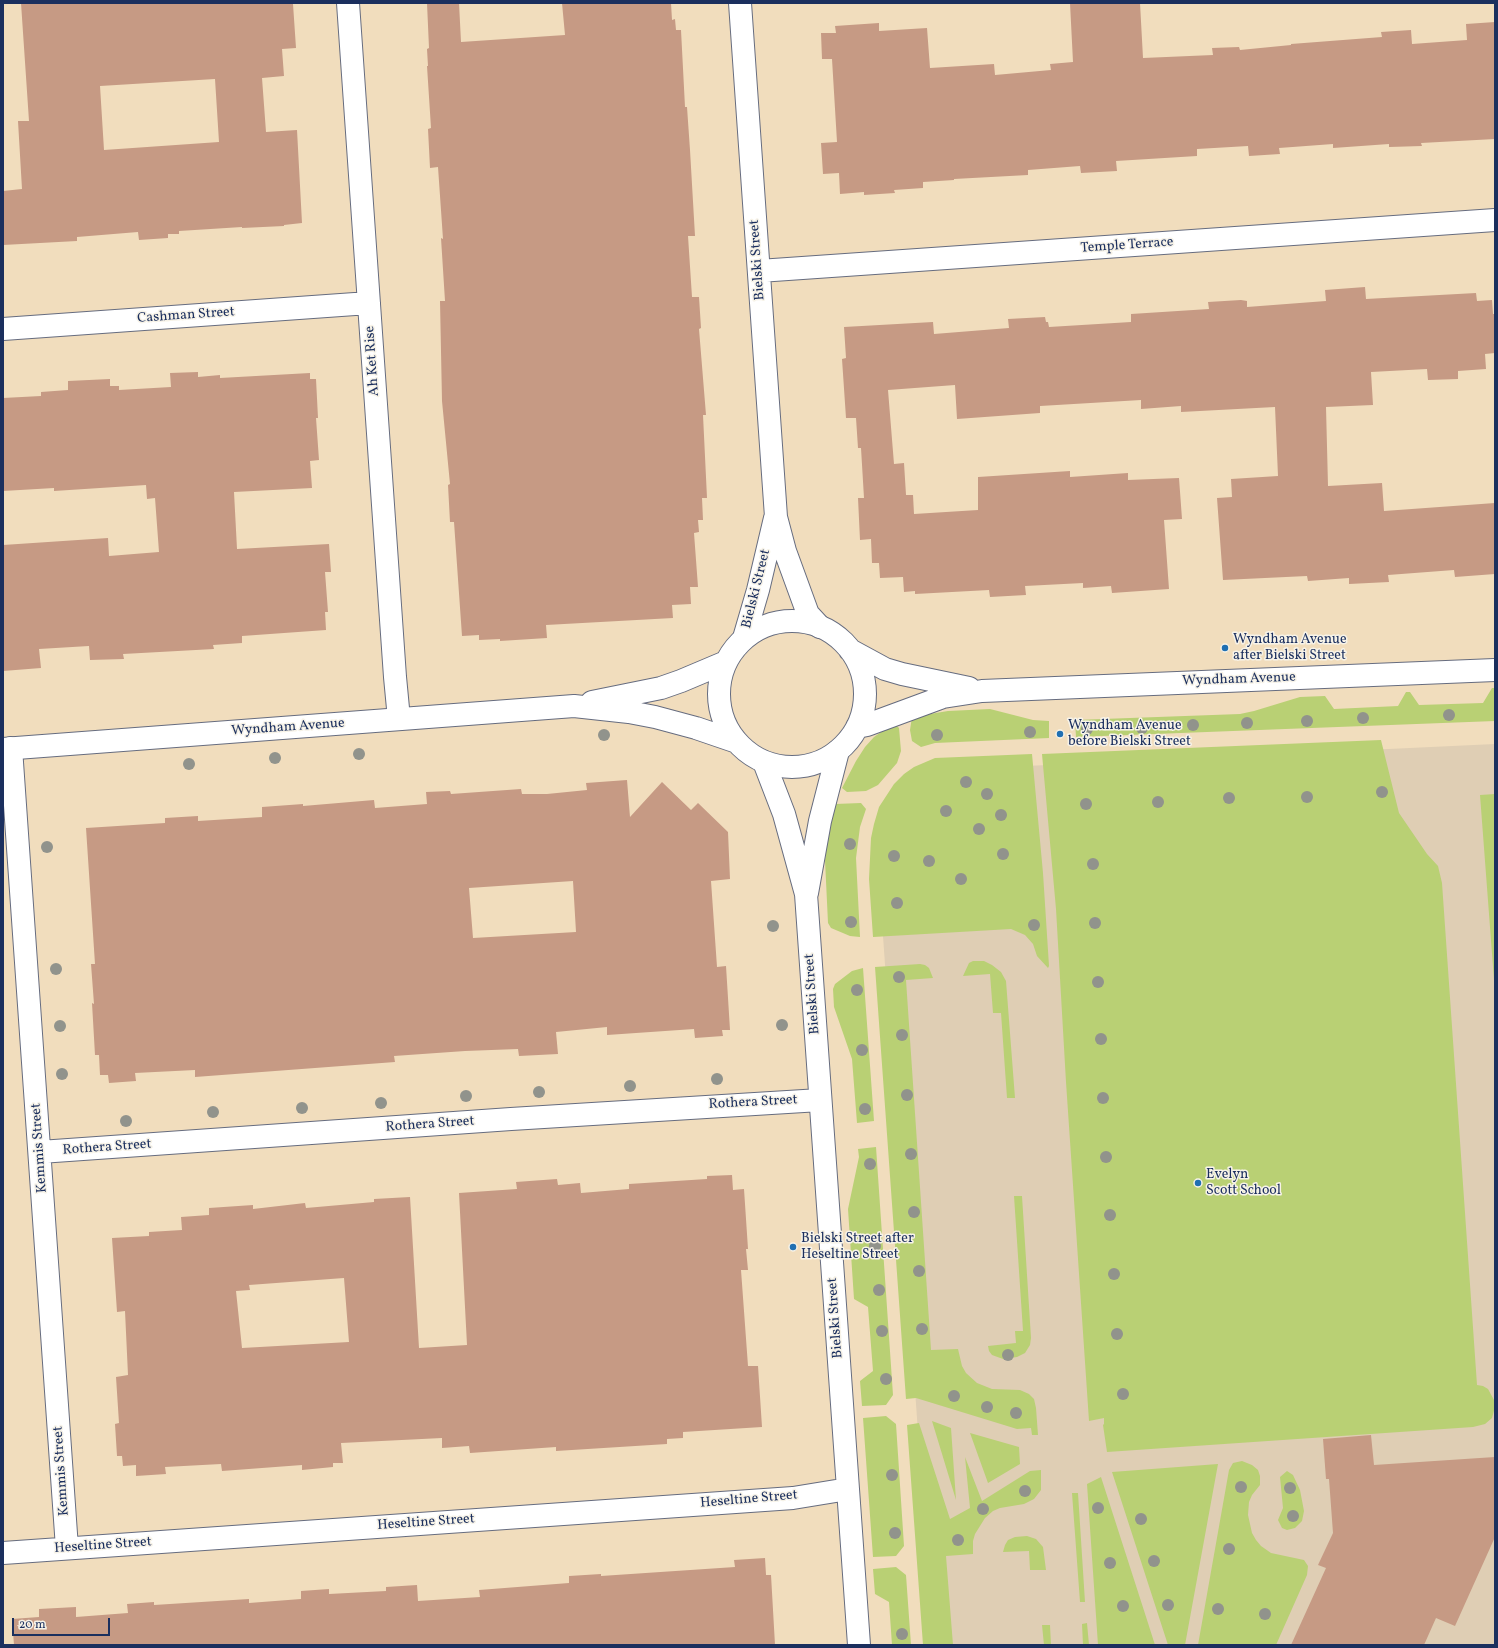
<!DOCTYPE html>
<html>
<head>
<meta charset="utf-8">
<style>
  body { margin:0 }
  #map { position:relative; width:1498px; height:1648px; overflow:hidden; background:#f1ddbd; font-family:Vollkorn,serif }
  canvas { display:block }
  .frame { position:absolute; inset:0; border:4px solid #1b2f5e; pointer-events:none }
  .scale { position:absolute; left:12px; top:1618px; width:98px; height:18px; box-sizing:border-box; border:2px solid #1b2f5e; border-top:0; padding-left:5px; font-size:12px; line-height:14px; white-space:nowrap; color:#1b2f5e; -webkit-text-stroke:3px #f7f3e8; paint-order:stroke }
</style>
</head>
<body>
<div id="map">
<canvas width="1498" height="1648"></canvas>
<div class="frame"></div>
<div class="scale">20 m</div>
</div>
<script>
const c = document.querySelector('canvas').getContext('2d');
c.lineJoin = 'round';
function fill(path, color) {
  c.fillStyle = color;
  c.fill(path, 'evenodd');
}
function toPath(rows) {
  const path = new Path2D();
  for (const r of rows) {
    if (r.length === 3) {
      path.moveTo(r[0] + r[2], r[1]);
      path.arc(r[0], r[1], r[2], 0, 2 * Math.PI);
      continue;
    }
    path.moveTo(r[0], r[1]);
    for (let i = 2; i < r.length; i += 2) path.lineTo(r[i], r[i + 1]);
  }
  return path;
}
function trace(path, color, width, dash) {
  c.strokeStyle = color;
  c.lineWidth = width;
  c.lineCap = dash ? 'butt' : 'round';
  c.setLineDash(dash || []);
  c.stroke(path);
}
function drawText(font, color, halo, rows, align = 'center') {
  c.font = font + ' Vollkorn,serif';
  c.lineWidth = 3;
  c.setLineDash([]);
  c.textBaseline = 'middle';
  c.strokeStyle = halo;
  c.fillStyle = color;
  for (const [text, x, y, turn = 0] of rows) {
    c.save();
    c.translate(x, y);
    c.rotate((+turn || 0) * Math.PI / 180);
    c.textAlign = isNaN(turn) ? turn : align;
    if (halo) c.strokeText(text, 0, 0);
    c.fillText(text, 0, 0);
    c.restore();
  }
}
fill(toPath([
  [1495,744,1495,1645,933,1645,883,936,962,769]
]), '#dfceb4');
fill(toPath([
  [1492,688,1495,688,1495,721,1076,737,1075,720,1240,714,1254,711,1300,697,1325,696,1334,709,1398,706,1406,692,1410,692,1419,705,1483,703],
  [990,709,1033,720,1049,721,1049,738,935,743,921,747,912,741,910,730,912,717,948,711],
  [894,723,899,728,901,751,897,763,878,785,866,791,847,792,842,788,856,761,865,747,874,737],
  [1381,740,1399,813,1427,854,1438,866,1442,883,1477,1385,1483,1386,1488,1389,1494,1400,1495,1407,1492,1418,1485,1424,1473,1427,1107,1452,1103,1425,1104,1424,1104,1418,1089,1421,1066,1082,1056,909,1042,754],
  [1032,754,1043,873,1049,966,1048,968,1037,956,1033,944,1025,935,1011,929,873,937,869,879,871,838,874,824,879,807,894,784,904,774,914,767,935,758],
  [1495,794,1495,980,1494,980,1480,795],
  [861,803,866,809,860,827,856,858,860,937,850,936,831,928,828,923,825,860,829,829,835,804],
  [973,961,984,961,992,965,1001,972,1006,981,1015,1098,1007,1098,1001,1013,993,1013,990,974,963,976,969,963],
  [920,964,925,965,929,968,933,978,906,980,931,1350,958,1349,962,1366,966,1373,977,1383,992,1389,1020,1390,1029,1394,1034,1399,1036,1408,1038,1435,1032,1435,1031,1428,1017,1429,916,1398,906,1399,875,967],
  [863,968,874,1121,857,1123,852,1059,834,1007,833,989,835,984,852,971],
  [876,1147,893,1395,886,1405,862,1406,860,1381,873,1371,868,1307,854,1299,848,1209,859,1157,858,1149],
  [1014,1196,1022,1196,1031,1338,1030,1345,1025,1353,1017,1357,1003,1359,992,1355,989,1351,988,1346,1016,1343,1015,1331,1023,1331],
  [886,1416,896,1424,904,1546,896,1556,873,1557,863,1418],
  [932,1421,951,1428,956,1500],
  [919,1423,950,1519,970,1508,965,1457,982,1501,1030,1471,1041,1470,1041,1490,1034,1499,1024,1504,1000,1508,993,1511,985,1518,975,1534,973,1541,973,1554,946,1556,953,1645,923,1645,907,1425],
  [970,1433,1019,1447,1020,1464,988,1483],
  [1242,1461,1252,1465,1258,1470,1260,1476,1260,1485,1252,1495,1249,1502,1248,1515,1252,1533,1256,1540,1261,1546,1271,1553,1304,1560,1308,1566,1307,1575,1276,1645,1198,1645,1229,1470,1233,1463],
  [1218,1464,1185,1645,1168,1645,1112,1472],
  [1287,1471,1293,1475,1300,1490,1304,1511,1302,1521,1295,1528,1287,1530,1282,1528,1278,1520,1283,1508,1280,1477],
  [1101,1477,1148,1623,1155,1645,1098,1645,1087,1484],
  [1072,1493,1078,1493,1085,1602,1080,1602],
  [1027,1536,1036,1539,1043,1547,1046,1570,1030,1570,1029,1551,1003,1552,1005,1545,1008,1540,1015,1537],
  [896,1567,906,1575,911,1645,892,1645,889,1602,875,1594,873,1569],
  [1087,1623,1089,1645,1083,1645,1082,1624],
  [1042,1625,1050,1625,1051,1645,1044,1645]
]), '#b9d074');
fill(toPath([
  [21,3,289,3,290,4,293,4,296,48,282,49,284,76,262,78,266,132,297,130,302,223,284,225,284,226,242,228,242,227,179,231,179,234,168,234,168,238,139,240,138,232,77,237,77,241,3,245,3,191,22,189,18,121,29,121],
  [215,79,219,142,104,150,100,86],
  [427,3,459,3,461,42,565,35,562,3,671,3,672,20,675,19,676,30,681,30,685,107,687,107,690,150,695,236,688,236,692,297,699,297,701,328,699,329,706,415,703,415,707,498,702,498,703,520,698,520,699,532,694,533,698,587,690,587,691,604,672,605,673,618,546,625,547,638,500,641,500,639,479,640,479,635,462,636,454,522,450,522,448,485,450,484,442,401,440,301,445,301,441,238,443,239,438,167,430,168,428,129,431,128,427,66,428,66,427,49,429,48],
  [1070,3,1140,3,1143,58,1213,55,1212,48,1239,47,1240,50,1291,45,1291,44,1382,37,1381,32,1411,30,1412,44,1467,40,1466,24,1495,22,1495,139,1421,143,1422,146,1389,147,1389,144,1333,148,1333,144,1279,148,1280,154,1249,156,1248,146,1197,149,1197,156,1116,161,1117,171,1081,173,1080,166,1028,170,1028,175,954,179,954,180,923,182,923,188,894,190,895,193,864,195,864,192,840,194,839,173,823,174,821,143,837,142,832,59,822,59,821,33,836,33,835,26,879,23,879,31,927,28,930,68,994,64,995,75,1051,70,1050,64,1073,62],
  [1365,287,1366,299,1476,293,1477,301,1492,300,1493,314,1495,314,1495,353,1485,354,1486,369,1458,371,1458,379,1428,380,1427,369,1371,372,1373,405,1326,407,1328,486,1382,483,1384,511,1495,503,1495,574,1455,577,1454,570,1388,575,1389,582,1349,584,1349,578,1308,581,1307,576,1223,580,1217,498,1232,497,1231,479,1278,476,1275,407,1181,412,1181,406,1141,409,1141,400,1040,406,1040,413,957,419,955,385,888,390,894,464,904,463,906,495,913,495,914,514,978,510,978,477,1070,471,1070,477,1128,473,1128,480,1179,478,1182,519,1164,520,1169,589,1112,593,1111,586,1083,588,1083,583,1025,586,1026,595,990,597,989,590,915,594,915,591,904,592,903,577,880,578,879,563,872,563,871,539,860,540,858,498,864,498,861,448,858,448,856,418,846,418,842,359,846,358,844,327,933,322,934,334,1009,328,1008,319,1045,317,1046,322,1048,322,1049,327,1131,322,1131,314,1209,309,1208,302,1241,300,1247,301,1247,307,1326,301,1325,290],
  [198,372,198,377,220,375,220,378,310,373,310,379,316,379,318,418,316,418,319,460,310,461,312,488,234,492,237,549,329,544,331,572,325,572,328,612,325,612,326,630,242,636,242,643,213,645,214,649,123,654,124,659,90,660,89,646,39,649,41,668,3,671,3,545,108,538,109,556,159,552,155,498,147,499,146,485,54,491,54,488,3,491,3,398,41,396,41,392,68,390,68,381,110,379,110,386,119,386,119,390,171,387,170,373],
  [627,780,630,817,662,782,691,810,698,803,728,832,730,879,711,881,717,967,726,966,730,1030,722,1030,723,1036,695,1038,694,1029,607,1035,607,1027,556,1032,558,1054,519,1056,518,1049,465,1051,394,1056,395,1062,195,1077,195,1070,135,1073,136,1081,109,1083,108,1075,100,1075,99,1055,95,1055,92,1003,94,1004,91,964,95,964,86,828,165,823,165,818,198,816,198,821,262,817,262,807,303,804,303,806,374,800,375,808,427,804,426,792,450,791,451,794,521,789,522,794,547,794,587,790,586,783],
  [573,881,576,932,473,938,469,888],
  [732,1175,733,1190,744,1189,748,1249,746,1249,748,1270,741,1270,748,1366,758,1366,762,1427,683,1432,683,1438,667,1439,667,1444,556,1451,556,1447,470,1453,469,1446,442,1448,442,1438,341,1443,343,1463,333,1463,333,1467,302,1470,302,1465,222,1471,221,1464,165,1467,166,1474,136,1476,136,1465,123,1466,122,1456,117,1456,115,1424,119,1423,116,1377,128,1375,125,1311,117,1312,112,1238,149,1236,149,1232,182,1230,181,1217,209,1215,209,1208,253,1205,253,1209,305,1203,306,1208,374,1202,374,1199,410,1197,419,1348,467,1345,459,1193,517,1189,516,1182,557,1179,558,1185,580,1183,581,1193,629,1189,629,1184,707,1179,707,1176],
  [344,1278,349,1342,242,1348,236,1291,250,1290,249,1285],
  [1371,1435,1374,1465,1495,1457,1495,1537,1455,1626,1436,1618,1424,1645,1291,1645,1326,1568,1318,1565,1333,1533,1329,1479,1326,1479,1323,1439],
  [765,1558,766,1575,771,1575,775,1645,14,1645,12,1619,39,1617,39,1609,76,1607,76,1617,128,1613,127,1604,154,1602,154,1605,249,1599,249,1603,301,1599,301,1591,329,1589,329,1594,386,1591,386,1587,417,1585,418,1601,480,1597,479,1590,569,1583,569,1576,601,1574,601,1576,735,1567,734,1560]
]), '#c69a84');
const minor = toPath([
  [348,3,395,677,399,719],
  [740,3,776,517,785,551,808,614,820,627],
  [759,271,1495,220],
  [3,329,369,303],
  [744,638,758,590,775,518],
  [11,748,67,1548],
  [764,762,784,814,806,894,859,1645],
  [807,893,820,821,838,751],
  [40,1152,511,1119,820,1100],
  [3,1553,793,1498,848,1489]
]);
const tertiary = toPath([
  [792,694,73],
  [850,650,885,669,902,674,969,688],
  [592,702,661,688,681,681,726,662],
  [857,727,867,725,943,697,982,691,1495,670],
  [3,749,574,706,629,712,655,717,696,728,737,742]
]);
trace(minor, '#666c7f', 24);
trace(tertiary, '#666c7f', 24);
trace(minor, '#fff', 22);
trace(tertiary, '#fff', 22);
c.fillStyle = '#91938c';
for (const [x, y] of [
  [1449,715],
  [1363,718],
  [1307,721],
  [1247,723],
  [1193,725],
  [1142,728],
  [1087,729],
  [1030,732],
  [604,735],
  [937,735],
  [359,754],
  [275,758],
  [189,764],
  [966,782],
  [1382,792],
  [987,794],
  [1307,797],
  [1229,798],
  [1158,802],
  [1086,804],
  [946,811],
  [1001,815],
  [979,829],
  [850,844],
  [47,847],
  [1003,854],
  [894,856],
  [929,861],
  [1093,864],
  [961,879],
  [897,903],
  [851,922],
  [1095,923],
  [1034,925],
  [773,926],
  [56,969],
  [899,977],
  [1098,982],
  [857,990],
  [782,1025],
  [60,1026],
  [902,1035],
  [1101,1039],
  [862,1050],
  [62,1074],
  [717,1079],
  [630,1086],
  [539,1092],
  [907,1095],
  [466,1096],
  [1103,1098],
  [381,1103],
  [302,1108],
  [865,1109],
  [213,1112],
  [126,1121],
  [911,1154],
  [1106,1157],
  [870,1164],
  [914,1212],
  [1110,1215],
  [875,1246],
  [919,1271],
  [1114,1274],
  [879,1290],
  [922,1329],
  [882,1331],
  [1117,1334],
  [1008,1355],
  [886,1379],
  [1123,1394],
  [954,1396],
  [987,1407],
  [1016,1413],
  [892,1475],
  [1241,1487],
  [1290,1488],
  [1025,1491],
  [1098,1508],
  [983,1509],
  [1293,1516],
  [1141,1519],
  [895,1533],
  [958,1540],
  [1229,1549],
  [1154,1561],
  [1110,1563],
  [1168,1605],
  [1123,1606],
  [1218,1609],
  [1265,1614],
  [902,1634]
]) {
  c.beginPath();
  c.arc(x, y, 6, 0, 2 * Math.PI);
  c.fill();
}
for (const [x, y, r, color] of [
  [1225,648,4,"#1f6fb2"],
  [1060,734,4,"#1f6fb2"],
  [1198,1183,4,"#1f6fb2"],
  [793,1247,4,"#1f6fb2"]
]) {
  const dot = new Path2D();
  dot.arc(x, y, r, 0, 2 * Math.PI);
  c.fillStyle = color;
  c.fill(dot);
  trace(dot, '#f7f3e8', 1.5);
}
drawText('14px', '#1b2f5e', '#f7f3e8', [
  ["Temple Terrace",1127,246,-4],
  ["Bielski Street",758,260,-94],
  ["Cashman Street",186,316,-4],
  ["Ah Ket Rise",373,361,-94],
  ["Bielski Street",757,589,-76],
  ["Wyndham Avenue",1239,680,-2],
  ["Wyndham Avenue",288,728,-4],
  ["Bielski Street",813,994,-94],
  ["Rothera Street",753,1103,-3],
  ["Rothera Street",430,1125,-4],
  ["Kemmis Street",40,1148,-94],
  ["Rothera Street",107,1148,-4],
  ["Bielski Street",836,1318,-94],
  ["Kemmis Street",62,1471,-94],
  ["Heseltine Street",749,1500,-5],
  ["Heseltine Street",426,1523,-4],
  ["Heseltine Street",103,1546,-4]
]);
drawText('14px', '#1b2f5e', '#f7f3e8', [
  ["Wyndham Avenue",1233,640],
  ["after Bielski Street",1233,656],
  ["Wyndham Avenue",1068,726],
  ["before Bielski Street",1068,742],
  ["Evelyn",1206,1175],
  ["Scott School",1206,1191],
  ["Bielski Street after",801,1239],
  ["Heseltine Street",801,1255]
], 'left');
</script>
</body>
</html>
